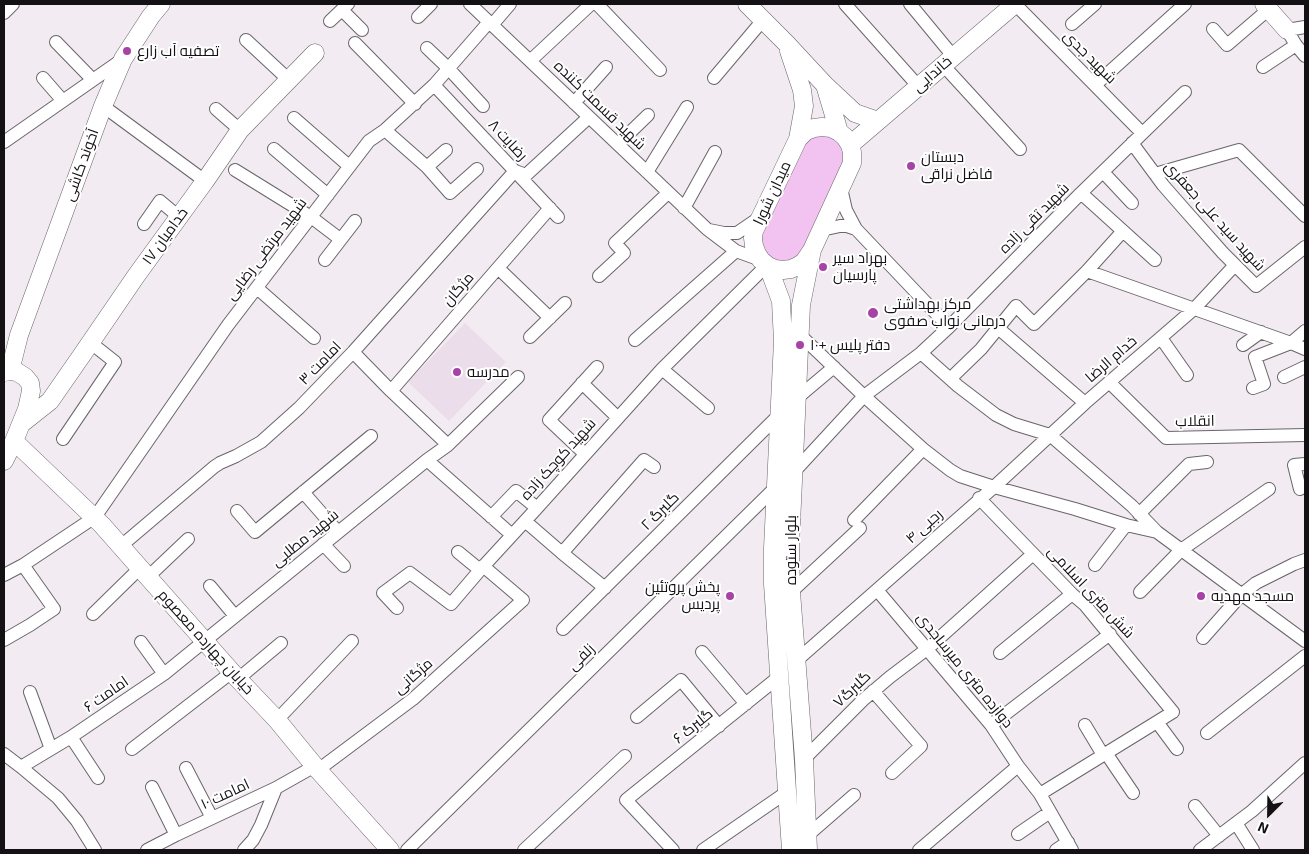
<!DOCTYPE html>
<html>
<head>
<meta charset="utf-8">
<style>
  body { margin:0 }
  #map { position:relative; width:1309px; height:854px; overflow:hidden; background:#f2ebf1; font-family:"Exo 2",sans-serif }
  canvas { display:block }
  .frame { position:absolute; inset:0; border:5px solid #141114; pointer-events:none }
  .north { position:absolute; left:1244px; top:789px; width:50px; height:50px; -webkit-text-stroke:4px #fff; paint-order:stroke; rotate:203deg; font-size:14px; font-weight:700; line-height:20px; text-align:center; color:#141114 }
  .north::after { content:''; display:block; margin:auto; width:18px; height:22px; background:#141114; clip-path:polygon(50% 0,100% 100%,50% 72%,0 100%) }
</style>
</head>
<body>
<div id="map">
<canvas width="1309" height="854"></canvas>
<div class="frame"></div>
<div class="north">N</div>
</div>
<script>
const c = document.querySelector('canvas').getContext('2d');
c.lineJoin = 'round';
function fill(path, color) {
  c.fillStyle = color;
  c.fill(path, 'evenodd');
}
function toPath(rows) {
  const path = new Path2D();
  for (const r of rows) {
    path.moveTo(r[0], r[1]);
    for (let i = 2; i < r.length; i += 2) path.lineTo(r[i], r[i + 1]);
  }
  return path;
}
function trace(path, color, width, dash) {
  c.strokeStyle = color;
  c.lineWidth = width;
  c.lineCap = dash ? 'butt' : 'round';
  c.setLineDash(dash || []);
  c.stroke(path);
}
function drawText(font, color, halo, rows, align = 'center') {
  c.font = font + ' "Exo 2",Cairo,sans-serif';
  c.lineWidth = 4;
  c.setLineDash([]);
  c.textBaseline = 'middle';
  c.strokeStyle = halo;
  c.fillStyle = color;
  for (const [text, x, y, turn = 0] of rows) {
    c.save();
    c.translate(x, y);
    c.rotate((+turn || 0) * Math.PI / 180);
    c.textAlign = isNaN(turn) ? turn : align;
    if (halo) c.strokeText(text, 0, 0);
    c.fillText(text, 0, 0);
    c.restore();
  }
}
fill(toPath([
  [465,323,506,362,449,421,408,382]
]), '#ebdeea');
fill(toPath([
  [822,134,831,136,840,143,844,153,844,162,801,252,795,259,786,263,774,261,767,257,761,245,763,234,806,140,813,136]
]), '#f2c3f0');
const street = toPath([
  [470,4,707,229,736,251,761,260],
  [597,4,660,70],
  [845,4,919,87],
  [910,4,953,56],
  [1015,4,1142,133],
  [342,10,362,30],
  [4,13,13,4],
  [418,17,431,4],
  [330,21,348,4],
  [1072,24,1095,4],
  [492,25,510,4],
  [1305,27,1287,30,1296,45,1305,56],
  [1213,29,1227,45,1269,9],
  [246,40,289,80],
  [56,42,93,80],
  [355,43,415,104],
  [427,48,448,68,483,106],
  [530,61,591,4],
  [943,65,1020,149],
  [1263,67,1296,45],
  [43,78,63,101],
  [714,78,763,20],
  [434,85,558,217],
  [1095,85,1185,4],
  [574,103,606,67],
  [103,106,205,181],
  [216,109,240,130],
  [294,118,349,166],
  [385,130,427,167,450,193,477,169],
  [4,142,123,59],
  [1132,143,1163,185,1184,209,1223,253,1256,286,1305,247],
  [618,144,648,115],
  [274,149,328,195],
  [427,167,446,150],
  [235,170,311,217,340,239],
  [647,172,687,107],
  [1103,172,1132,203],
  [1155,174,1239,150,1305,216],
  [841,188,846,210,856,229,949,327],
  [1081,193,1155,260],
  [684,208,715,152],
  [144,224,160,201,179,217],
  [709,230,724,233,737,233,759,218],
  [820,233,826,229,840,226,847,226,856,229],
  [325,260,355,221],
  [498,268,550,318],
  [1087,271,1291,343,1305,349],
  [599,276,624,253,615,243,668,193],
  [257,288,314,338],
  [998,328,1085,403],
  [799,334,864,396,923,449,950,470,960,476,994,487,1075,509,1126,525,1157,532],
  [530,337,565,303],
  [1161,338,1187,375],
  [635,340,736,251],
  [1243,345,1261,332],
  [353,352,391,391,448,445],
  [921,353,958,386,996,415,1014,424,1050,435,1132,506,1157,532,1305,641],
  [662,369,708,408],
  [1284,377,1305,367],
  [950,379,981,349,1016,306,1034,324,1087,271,1123,231],
  [1109,382,1166,438,1305,435],
  [582,383,617,417],
  [1253,388,1264,384,1255,357,1291,343,1305,331],
  [391,391,550,208],
  [796,399,834,367],
  [63,439,115,362,91,343],
  [585,454,549,420,597,367],
  [427,460,512,535],
  [792,474,864,396,921,353,949,327,1081,193,1185,92],
  [1300,489,1294,465,1305,464],
  [303,492,338,532],
  [979,498,1072,594,1085,605,1173,712,1040,794],
  [237,511,255,532,371,436],
  [1139,514,1189,464,1207,462],
  [491,517,516,491,537,508],
  [854,520,923,449],
  [525,521,562,553,644,460,654,467],
  [323,544,344,566],
  [121,546,214,467,220,463,236,456,261,442,299,408,353,352,515,171,526,175,589,117],
  [458,552,480,570],
  [562,553,605,588],
  [1095,565,1126,525],
  [4,575,23,565,95,517,228,325,369,141,385,130,434,85,489,22],
  [148,577,188,539],
  [210,586,235,616],
  [877,590,991,725,1018,766,1040,794,1072,850],
  [791,592,860,528],
  [1140,592,1181,550,1269,489],
  [397,608,383,593,410,573,451,604,480,570,537,508,662,369,761,271,768,266],
  [93,614,140,568],
  [563,629,779,415],
  [1203,638,1241,595,1256,583,1294,564,1305,560],
  [4,640,30,625,54,609,23,565],
  [141,642,164,674],
  [702,652,746,704],
  [1000,653,1072,594],
  [796,661,994,487,1085,403,1194,309,1235,265],
  [238,679,281,643],
  [873,691,921,746,892,773],
  [30,692,51,749],
  [637,717,681,680,719,726],
  [277,720,352,641],
  [1157,722,1177,749],
  [991,725,1110,634],
  [1085,725,1103,755],
  [1207,733,1305,656],
  [71,737,98,778],
  [132,749,232,672],
  [1106,753,1133,793],
  [4,754,21,767,58,798,77,821,95,850],
  [804,759,863,700,890,677,927,649,1033,554],
  [21,767,71,737,164,674,427,460,448,445,518,377],
  [186,768,212,818],
  [318,770,413,699,523,600,483,566],
  [152,787,176,835],
  [1195,806,1219,836],
  [1236,823,1253,850],
  [1018,834,1050,812],
  [808,835,854,795],
  [147,850,176,835,276,788,315,766],
  [244,850,253,840,261,825,276,788],
  [407,850,777,486],
  [524,850,625,756],
  [673,850,626,800,780,676],
  [703,850,787,792],
  [919,850,1018,766],
  [1056,850,1068,842],
  [1200,850,1252,811,1305,763]
]);
const secondary = toPath([
  [747,4,786,43,825,85,839,132],
  [1264,4,1287,30],
  [789,51,802,90,804,106,798,139],
  [825,85,855,113,878,121],
  [822,127,831,128,839,132,845,137,850,145,852,152,852,163,812,250,804,262,798,266,791,269,783,270,775,269,768,266,761,260,757,254,754,246,753,238,754,231,798,139,806,131,814,128,822,127],
  [850,145,1015,4],
  [768,266,781,301,783,341,773,548,773,584,791,850],
  [10,371,19,335,103,106,123,59,151,16,161,4],
  [4,372,10,371,17,372,25,377,30,383,31,391,27,409,14,441,4,461],
  [21,424,50,401,84,352,136,276,205,181,240,130,315,53],
  [14,441,102,525,238,679,277,720,318,770,390,850],
  [808,850,804,759,791,592,790,546,801,305,812,250]
]);
trace(street, '#6a656a', 14);
trace(secondary, '#6a656a', 19);
trace(street, '#fff', 12);
trace(secondary, '#fff', 18);
for (const [x, y, r, color] of [
  [127,51,5,"#a742a7"],
  [911,166,5,"#a742a7"],
  [823,267,5,"#a742a7"],
  [873,313,6,"#a742a7"],
  [800,345,5,"#a742a7"],
  [457,372,5,"#a742a7"],
  [730,596,5,"#a742a7"],
  [1201,596,5,"#a742a7"]
]) {
  const dot = new Path2D();
  dot.arc(x, y, r, 0, 2 * Math.PI);
  c.fillStyle = color;
  c.fill(dot);
  trace(dot, '#fff', 2);
}
drawText('15px', '#141114', '#fff', [
  ["تصفیه آب زارع",137,51],
  ["دبستان",921,157],
  ["فاضل نراقی",921,174],
  ["بهراد سیر",833,258],
  ["پارسیان",833,275],
  ["مرکز بهداشتی",884,304],
  ["درمانی نواب صفوی",884,321],
  ["دفتر پلیس +۱۰",810,345],
  ["مدرسه",467,372],
  ["پخش پروتئین",720,587,"right"],
  ["پردیس",720,604,"right"],
  ["مسجد مهدیه",1211,596]
], 'left');
drawText('15px', '#141114', '#fff', [
  ["شهید جدی",1090,57,45],
  ["خاندایی",932,74,-41],
  ["شهید قسمت کننده",600,105,44],
  ["رضایت ۸",508,140,47],
  ["آخوند کاشی",81,165,-70],
  ["میدان شورا",772,193,-65],
  ["شهید سید علی جعفری",1215,216,48],
  ["شهید تقی زاده",1034,218,-45],
  ["خدامیان ۱۷",165,236,-54],
  ["شهید مرتضی رضایی",266,249,-53],
  ["مژگان",458,289,-49],
  ["خدام الرضا",1111,359,-41],
  ["امامت ۳",320,363,-46],
  ["انقلاب",1195,421,-1],
  ["شهید کوچک زاده",558,459,-48],
  ["گلبرگ ۲",660,511,-45],
  ["رجبی ۴",924,526,-42],
  ["شهید مطلبی",305,538,-39],
  ["بلوار ستوده",791,550,-90],
  ["شش متری اسلامی",1091,592,47],
  ["خیابان چهارده معصوم",206,642,48],
  ["زلفی",581,657,-45],
  ["دوازده متری میرساجدی",965,670,51],
  ["مژگانی",413,676,-41],
  ["گلبرگ۷",852,689,-43],
  ["امامت ۶",106,694,-35],
  ["گلبرگ ۶",693,726,-39],
  ["امامت ۱۰",225,794,-25]
]);
</script>
</body>
</html>
